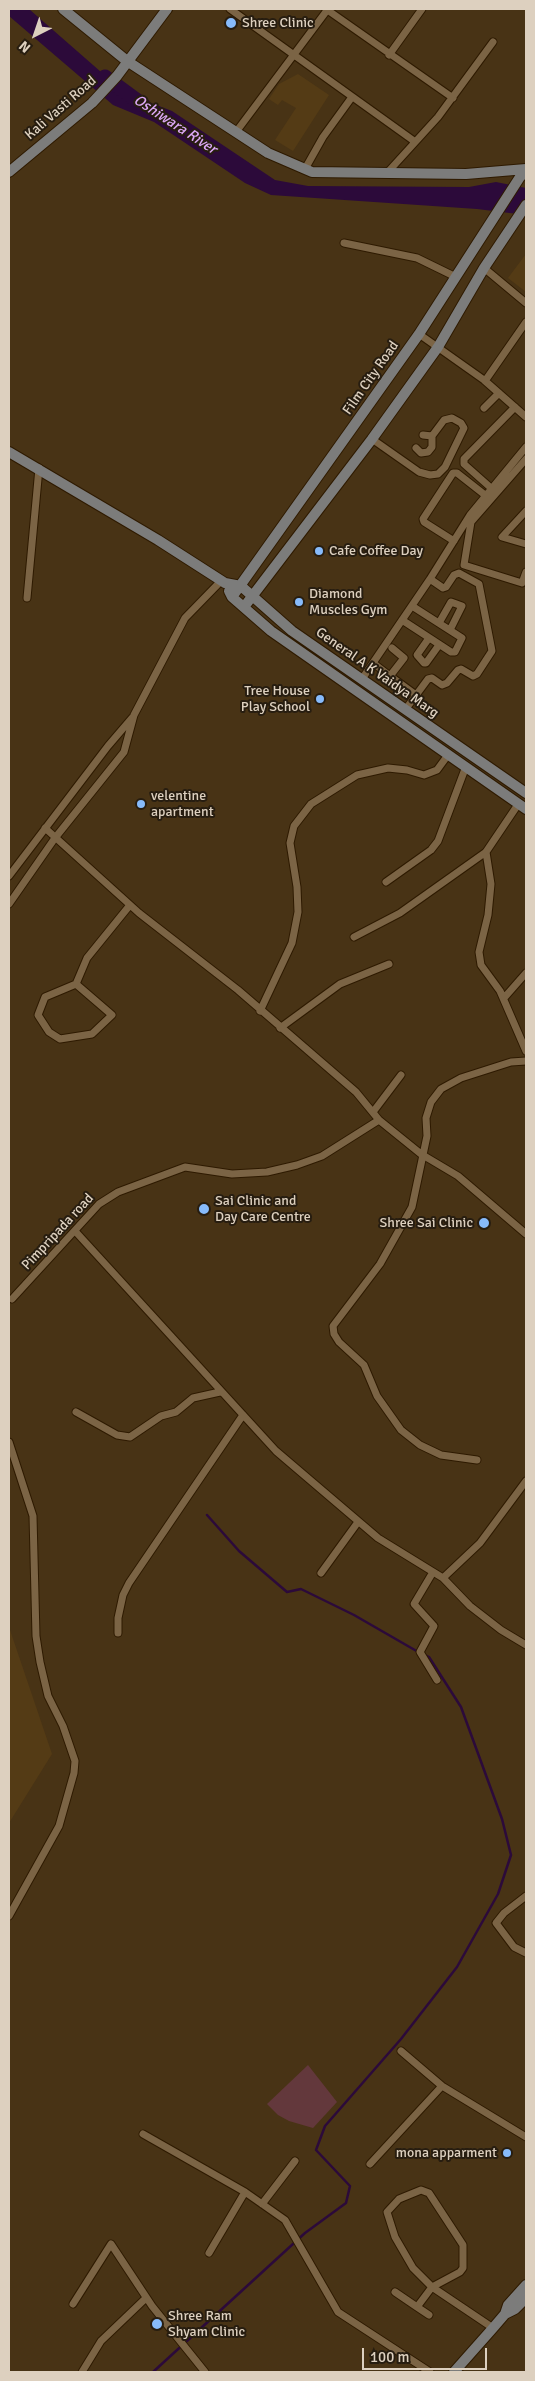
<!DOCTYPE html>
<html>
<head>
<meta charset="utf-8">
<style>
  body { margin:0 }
  #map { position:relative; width:535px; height:2381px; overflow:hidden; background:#483315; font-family:Signika,sans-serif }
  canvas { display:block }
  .frame { position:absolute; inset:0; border:10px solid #ddd0bf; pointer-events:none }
  .north { position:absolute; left:10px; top:10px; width:50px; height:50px; -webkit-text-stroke:4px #271d10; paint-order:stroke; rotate:221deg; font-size:14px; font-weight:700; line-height:20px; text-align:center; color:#ddd0bf }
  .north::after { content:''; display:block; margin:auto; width:18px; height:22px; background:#ddd0bf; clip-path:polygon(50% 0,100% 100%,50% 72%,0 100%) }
  .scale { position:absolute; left:362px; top:2348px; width:125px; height:22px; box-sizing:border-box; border:2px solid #ddd0bf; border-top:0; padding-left:6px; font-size:15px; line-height:18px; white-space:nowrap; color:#ddd0bf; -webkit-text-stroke:4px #271d10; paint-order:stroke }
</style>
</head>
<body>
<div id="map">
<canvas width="535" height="2381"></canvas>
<div class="frame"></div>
<div class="north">N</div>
<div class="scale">100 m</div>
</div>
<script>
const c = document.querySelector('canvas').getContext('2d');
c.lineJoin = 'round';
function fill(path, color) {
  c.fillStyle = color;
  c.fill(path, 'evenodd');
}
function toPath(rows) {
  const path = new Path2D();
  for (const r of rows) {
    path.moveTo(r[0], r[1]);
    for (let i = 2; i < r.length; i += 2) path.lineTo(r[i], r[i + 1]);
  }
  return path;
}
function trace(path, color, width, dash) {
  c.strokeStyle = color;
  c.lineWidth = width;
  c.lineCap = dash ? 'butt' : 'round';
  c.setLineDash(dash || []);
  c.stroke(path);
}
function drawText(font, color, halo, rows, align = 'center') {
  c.font = font + ' Signika,sans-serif';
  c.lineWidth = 4;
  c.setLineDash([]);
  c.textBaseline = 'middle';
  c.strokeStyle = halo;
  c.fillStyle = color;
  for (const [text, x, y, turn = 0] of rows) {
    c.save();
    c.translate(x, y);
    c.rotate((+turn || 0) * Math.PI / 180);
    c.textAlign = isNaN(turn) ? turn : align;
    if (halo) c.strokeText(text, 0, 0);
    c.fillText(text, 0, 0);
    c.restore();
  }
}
fill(toPath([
  [298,74,329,95,293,151,275,140,296,108,282,100,278,105,269,99,279,84],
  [526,254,526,292,508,278],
  [9,1627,52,1754,9,1823]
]), '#543b15');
fill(toPath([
  [308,2065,337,2102,313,2128,289,2121,278,2115,267,2104]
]), '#63383c');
fill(toPath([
  [9,9,29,9,125,93,172,111,275,180,308,186,469,187,496,182,526,188,526,215,477,209,271,195,245,183,154,122,113,105,9,16]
]), '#2c0a3a');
trace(toPath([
  [207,1515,239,1551,287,1592,301,1589,354,1615,420,1653],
  [153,2372,305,2233,346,2203,350,2186,316,2150,325,2126,401,2039,457,1967,498,1894,511,1855,502,1819,461,1707,429,1657,425,1655]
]), '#2c0a3a', 2.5);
trace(toPath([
  [105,77,143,105]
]), '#2c0a3a', 15);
const street = toPath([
  [230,9,414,141],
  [326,9,453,98],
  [389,55,422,9],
  [236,132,328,9],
  [305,169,323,137,352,97],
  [387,173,438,117,493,42],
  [344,243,417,258,456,277],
  [484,268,526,303],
  [419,334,484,380,526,417],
  [485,381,526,322],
  [484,408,499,393],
  [372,439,419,472,430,475,438,474,445,467,464,428,461,423,452,418,444,420,432,436,423,435],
  [416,448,421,453,428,452,432,447,432,436],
  [526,459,471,522,464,565,522,583,526,572],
  [491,488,464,464,464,459,515,407],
  [526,511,502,537,526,544],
  [454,541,424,522,423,519,453,473,457,473,485,495],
  [27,598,39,468],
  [402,620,451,652,455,652,462,638,412,606],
  [439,623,451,602,462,606,450,630],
  [429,638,417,655,424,663,426,663,439,645],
  [392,648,404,658,390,676,416,695],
  [373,663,390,676],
  [362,679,430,579,470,515,526,447],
  [405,710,428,679,432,678,442,685,447,683,458,670,461,669,473,676,477,674,492,651,479,584,459,573,454,575,446,587,443,588,430,579],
  [45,828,139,913,238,990,356,1092,379,1120,421,1154,458,1176,526,1234],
  [486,852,491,884,488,915,479,952,481,965,500,991,526,1051],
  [9,876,108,746,132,718],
  [386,882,431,850,438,841,465,769],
  [9,904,55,838,124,752,134,715,185,618,221,581],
  [354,937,400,913,486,852,519,803],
  [76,984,45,997,38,1015,49,1032,60,1039,92,1034,112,1015,76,984,87,958,130,905],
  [504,998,526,973],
  [260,1011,292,943,298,912,297,887,290,843,294,826,311,804,357,775,388,768,407,770,424,775,437,770,448,755],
  [280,1028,340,984,389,964],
  [373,1112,401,1075],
  [75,1231,276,1451,378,1538,443,1578,470,1606,501,1630,526,1645],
  [12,1299,99,1204,118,1192,185,1167,232,1174,267,1172,297,1165,322,1156,379,1120],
  [76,1412,117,1435,130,1437,161,1416,176,1412,193,1398,220,1392],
  [9,1442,33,1516,36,1636,40,1662,48,1696,63,1726,75,1761,74,1773,59,1826,9,1916],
  [477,1460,441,1455,420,1445,401,1430,377,1396,364,1365,339,1342,334,1334,333,1326,380,1264,412,1207,427,1136,426,1118,431,1102,441,1089,461,1078,511,1062,526,1061],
  [433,1572,414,1604,434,1626,420,1652,437,1680],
  [321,1573,358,1522],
  [443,1578,480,1543,526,1481],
  [118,1633,118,1618,123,1595,129,1583,243,1415],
  [526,1896,504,1913,496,1923,514,1947,526,1953],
  [401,2051,442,2086,526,2137],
  [143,2134,245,2192,285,2220,338,2312,430,2372],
  [370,2164,442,2086],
  [262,2204,295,2161],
  [209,2253,245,2192],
  [395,2292,417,2307,432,2287,460,2272,463,2268,463,2245,429,2193,421,2190,399,2199,387,2212,395,2237,413,2268,432,2287,493,2328],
  [73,2304,111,2244,152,2306,205,2372],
  [417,2307,429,2315],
  [82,2372,101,2341,146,2298]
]);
const secondary = toPath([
  [63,9,127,61,268,153,312,172,466,174,526,169],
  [9,172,92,103,117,76,167,9],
  [9,452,158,540,225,583,241,586,292,631,526,793],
  [229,591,232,597,271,631,526,809],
  [232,597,419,334,520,177,526,172],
  [244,607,372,439,438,347,484,268,526,205],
  [505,2314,515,2309,526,2298],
  [454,2372,493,2328,505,2314,508,2305,526,2285]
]);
trace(street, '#2e1a00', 9);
trace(secondary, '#2e1a00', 12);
trace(street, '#7b6445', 7);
trace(secondary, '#7c7c7b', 10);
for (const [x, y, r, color] of [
  [231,23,6,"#87bbfb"],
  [319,551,5,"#87bbfb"],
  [299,602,5,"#87bbfb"],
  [320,699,5,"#87bbfb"],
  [141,804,5,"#87bbfb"],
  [204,1209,6,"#87bbfb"],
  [484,1223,6,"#87bbfb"],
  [507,2153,5,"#87bbfb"],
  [157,2324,6,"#87bbfb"]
]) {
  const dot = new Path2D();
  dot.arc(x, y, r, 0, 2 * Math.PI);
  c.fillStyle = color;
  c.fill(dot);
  trace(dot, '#271d10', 2);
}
drawText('14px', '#ddd0bf', '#271d10', [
  ["Shree Clinic",242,23],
  ["Cafe Coffee Day",329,551],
  ["Diamond",309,594],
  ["Muscles Gym",309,610],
  ["Tree House",310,691,"right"],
  ["Play School",310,707,"right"],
  ["velentine",151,796],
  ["apartment",151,812],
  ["Sai Clinic and",215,1201],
  ["Day Care Centre",215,1217],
  ["Shree Sai Clinic",473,1223,"right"],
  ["mona apparment",497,2153,"right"],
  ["Shree Ram",168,2316],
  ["Shyam Clinic",168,2332]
], 'left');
drawText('14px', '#ddd0bf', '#271d10', [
  ["Kali Vasti Road",61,108,-41],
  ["Film City Road",371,378,-55],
  ["General A K Vaidya Marg",377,673,35],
  ["Pimpripada road",58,1232,-47]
]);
drawText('italic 15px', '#dba7f5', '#271d10', [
  ["Oshiwara River",175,125,33]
]);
</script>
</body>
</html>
